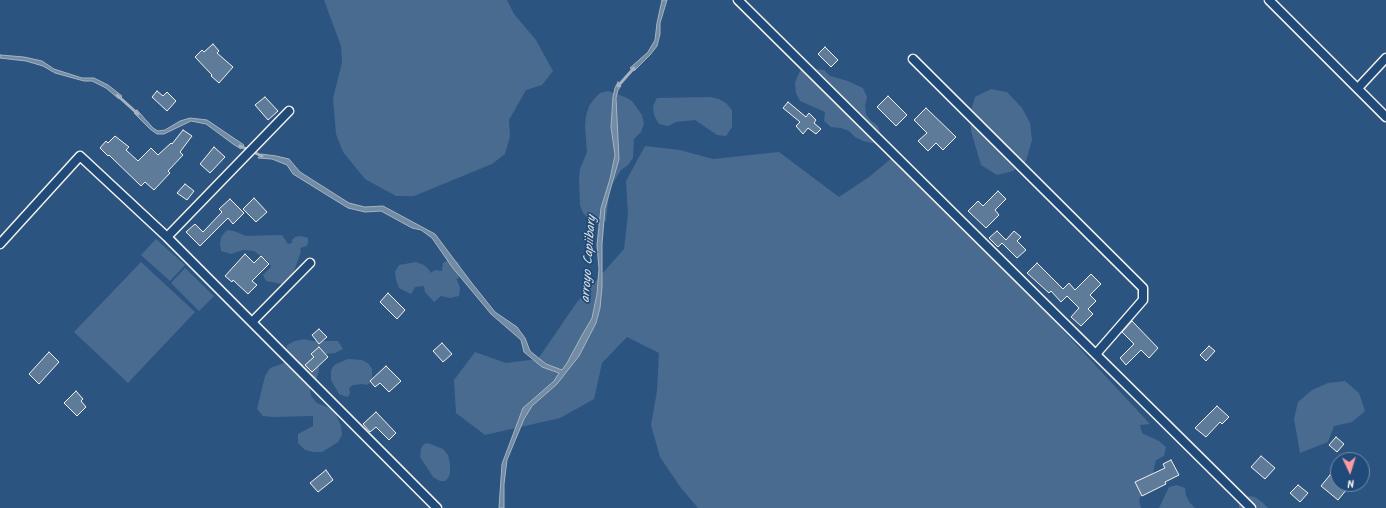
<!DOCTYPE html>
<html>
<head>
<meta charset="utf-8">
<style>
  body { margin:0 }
  #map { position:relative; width:1386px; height:508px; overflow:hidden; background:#2c5481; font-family:Kalam,sans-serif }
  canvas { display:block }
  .north { position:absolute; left:1330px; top:452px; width:40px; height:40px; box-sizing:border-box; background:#1f4a7a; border:1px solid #748da6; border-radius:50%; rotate:176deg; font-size:11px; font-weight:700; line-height:16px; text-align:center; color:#f4f1e8 }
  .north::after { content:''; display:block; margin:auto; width:14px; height:18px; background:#ff9aa2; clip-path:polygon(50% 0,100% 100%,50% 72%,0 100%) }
</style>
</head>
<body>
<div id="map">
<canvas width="1386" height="508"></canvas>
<div class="north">N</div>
</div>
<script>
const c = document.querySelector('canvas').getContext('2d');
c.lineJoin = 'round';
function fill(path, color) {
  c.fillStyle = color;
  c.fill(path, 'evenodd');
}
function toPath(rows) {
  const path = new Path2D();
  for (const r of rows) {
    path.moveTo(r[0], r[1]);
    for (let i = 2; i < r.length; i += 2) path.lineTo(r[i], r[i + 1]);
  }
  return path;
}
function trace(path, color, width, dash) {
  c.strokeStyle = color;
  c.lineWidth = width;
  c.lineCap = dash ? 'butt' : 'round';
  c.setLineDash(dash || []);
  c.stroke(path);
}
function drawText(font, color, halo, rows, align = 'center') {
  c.font = font + ' Kalam,sans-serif';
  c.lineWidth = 3.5;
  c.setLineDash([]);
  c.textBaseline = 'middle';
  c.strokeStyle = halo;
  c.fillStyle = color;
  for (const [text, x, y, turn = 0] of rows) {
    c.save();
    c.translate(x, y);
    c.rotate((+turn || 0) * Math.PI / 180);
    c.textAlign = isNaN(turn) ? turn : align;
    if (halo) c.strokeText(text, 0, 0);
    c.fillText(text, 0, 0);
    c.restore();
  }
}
fill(toPath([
  [324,0,507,0,514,14,536,40,553,71,542,85,526,90,509,120,510,136,505,154,492,164,414,196,396,196,365,179,343,152,336,134,333,98,342,63,341,46],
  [802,68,824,70,830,76,848,81,863,88,867,97,865,106,866,114,871,121,878,126,880,134,881,143,872,143,863,141,855,137,849,131,841,128,831,127,824,121,825,112,800,101,796,93,795,83,798,75],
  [991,89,1007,92,1022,108,1030,123,1032,140,1026,161,1013,171,997,175,981,165,971,131,970,114,975,97],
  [608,91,625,97,632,101,642,115,644,124,641,132,634,139,633,158,628,165,621,170,611,186,609,195,606,221,598,225,590,220,583,213,580,205,579,178,580,169,587,152,585,126,586,116,589,106,594,99,600,93],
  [710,97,719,99,726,103,732,110,732,127,726,136,717,135,695,120,676,122,668,126,659,124,654,115,653,106,657,98],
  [645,146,680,150,713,159,779,152,839,197,869,177,898,153,1150,424,1140,425,1142,433,1159,441,1166,447,1164,456,1156,460,1150,486,1143,492,1139,500,1141,508,698,508,681,488,660,457,651,425,657,391,659,353,627,337,602,363,594,399,560,418,485,435,456,413,454,380,475,352,506,363,538,359,577,302,624,249,628,214,626,181],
  [227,230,234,231,246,236,282,235,288,244,292,243,292,240,295,237,300,236,308,238,308,242,307,246,300,248,301,251,293,274,288,280,282,284,266,281,263,275,271,267,269,262,254,251,243,250,231,254,221,251,220,244,221,237],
  [156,239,185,265,170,281,141,255],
  [450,259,458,262,461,270,458,279,455,279,457,280,460,288,459,296,450,298,441,296,434,302,425,292,424,286,415,287,411,294,399,288,396,280,395,272,399,265,416,262,424,265,430,271,430,273,435,270,442,271,443,263],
  [141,262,195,312,128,383,74,332],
  [185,268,214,296,199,311,171,283],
  [304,339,313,341,338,341,343,349,335,353,318,355,319,371,316,380,310,388,311,396,317,403,334,410,341,426,342,435,338,442,322,452,313,452,305,450,298,443,298,434,313,426,313,416,273,417,263,416,257,409,265,376,270,368,287,362,286,354,287,345,295,341],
  [348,359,362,360,369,364,372,369,372,378,371,382,367,385,363,384,353,385,349,388,350,393,348,397,344,396,339,394,331,380,331,372,332,368,336,364],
  [1345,381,1359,393,1365,411,1352,422,1334,426,1328,442,1300,453,1294,419,1298,402,1312,390,1328,383],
  [428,443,443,449,448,455,450,464,450,474,448,478,445,481,440,481,433,477,420,457,421,448,424,444],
  [1177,485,1185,488,1186,496,1190,503,1195,508,1159,508,1169,487],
  [1247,496,1255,497,1262,502,1268,508,1239,508,1239,500]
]), '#496b90');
const water = toPath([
  [662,0,667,0,660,23,660,34,657,46,650,55,634,71,630,68,648,52,655,40,657,23,662,0],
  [0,55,24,57,42,61,54,69,82,78,94,78,108,85,122,96,119,99,106,88,92,81,84,81,55,73,43,66,26,61,0,58,0,55],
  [618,82,621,86,618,90,616,98,619,159,605,208,602,244,602,287,600,308,596,323,579,356,557,384,532,406,524,419,507,460,504,484,504,508,499,508,502,464,523,408,554,381,559,373,542,367,524,352,521,340,491,314,452,267,432,238,421,230,412,228,381,211,365,212,348,208,293,174,287,165,272,159,258,158,261,154,276,156,289,159,300,172,349,203,365,207,383,206,435,234,471,282,495,312,517,327,525,338,530,351,546,364,562,370,567,363,581,337,592,318,597,294,599,269,597,245,601,208,610,179,615,155,611,127,613,97,615,88,618,82],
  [137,110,153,128,158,131,165,130,180,121,190,118,207,120,244,145,241,149,233,144,206,124,191,121,164,134,157,134,150,129,134,113,137,110]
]);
fill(water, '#738ca6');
trace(water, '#a7b4c0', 1);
trace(toPath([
  [618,86,634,68],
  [117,95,138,114],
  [240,146,262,156]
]), '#a7b4c0', 3);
const building = toPath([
  [213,44,219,51,217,53,233,67,219,83,211,76,212,75,195,57,202,50,204,52,213,44],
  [825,47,838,60,831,67,818,54,825,47],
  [157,91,163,96,167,92,176,101,167,111,152,97,157,91],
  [888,96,907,115,896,126,877,107,888,96],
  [265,97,278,111,268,120,255,105,265,97],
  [788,102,806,117,809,113,816,120,814,123,821,129,816,134,808,128,803,134,796,126,800,122,783,108,788,102],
  [926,108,956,137,943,150,936,143,928,151,918,141,927,133,914,120,926,108],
  [183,130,192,136,180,152,183,155,168,171,170,173,154,190,145,182,141,186,109,155,108,156,100,148,106,141,108,143,115,136,129,147,126,150,138,161,151,148,158,155,171,143,172,144,183,130],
  [214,147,225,157,210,173,200,164,214,147],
  [185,184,194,191,187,200,177,193,185,184],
  [998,191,1006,199,995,210,999,215,986,228,968,211,978,201,983,206,998,191],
  [254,198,267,212,256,222,243,209,254,198],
  [230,199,244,213,233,224,228,218,200,246,186,232,195,224,203,232,222,212,219,209,230,199],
  [997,231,1006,240,1014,231,1021,237,1017,241,1026,250,1017,258,1002,243,998,247,989,238,997,231],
  [245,254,254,263,261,256,269,264,252,281,257,285,248,294,233,280,232,282,225,276,245,254],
  [1037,263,1063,289,1069,283,1075,290,1091,274,1101,284,1090,295,1096,301,1088,309,1093,314,1081,326,1071,317,1079,308,1067,296,1061,302,1051,291,1049,293,1027,273,1037,263],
  [388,293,405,310,397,319,380,302,388,293],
  [1132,321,1158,348,1149,358,1141,350,1126,365,1120,358,1134,344,1122,332,1132,321],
  [319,329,327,337,319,344,312,335,319,329],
  [442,343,452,354,443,362,433,351,442,343],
  [1209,346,1215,351,1206,361,1200,355,1209,346],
  [319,347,328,357,312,372,305,365,314,357,311,354,319,347],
  [49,352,59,362,39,384,29,374,49,352],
  [386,366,401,381,389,392,380,383,375,387,370,381,386,366],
  [76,391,83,399,81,401,86,407,77,416,64,403,76,391],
  [1217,406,1229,417,1222,424,1220,422,1206,437,1195,428,1217,406],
  [376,412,396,433,389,440,376,427,370,432,363,424,376,412],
  [1336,437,1344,444,1337,452,1329,445,1336,437],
  [1261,456,1275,468,1265,479,1251,467,1261,456],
  [1171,460,1179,475,1165,482,1166,484,1142,496,1135,482,1165,468,1163,464,1171,460],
  [326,470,333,480,318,492,310,483,326,470],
  [1330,475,1338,482,1338,484,1341,484,1347,489,1338,500,1321,486,1330,475],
  [1298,485,1308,493,1300,502,1290,493,1298,485]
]);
fill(building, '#5e7b9a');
trace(building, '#f4f1e8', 1);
const minor = toPath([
  [738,0,1251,508],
  [1269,0,1386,117],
  [913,59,1143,288,1143,300,1096,354],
  [1358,88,1386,58],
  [167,237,289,111],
  [0,244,80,156,167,237,437,508],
  [252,322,310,263]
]);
trace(minor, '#f4f1e8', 11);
trace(minor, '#1f4a7a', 8);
drawText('italic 13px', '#dadddb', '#1f4a7a', [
  ["arroyo Capiibary",590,259,-86]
]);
</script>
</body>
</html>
